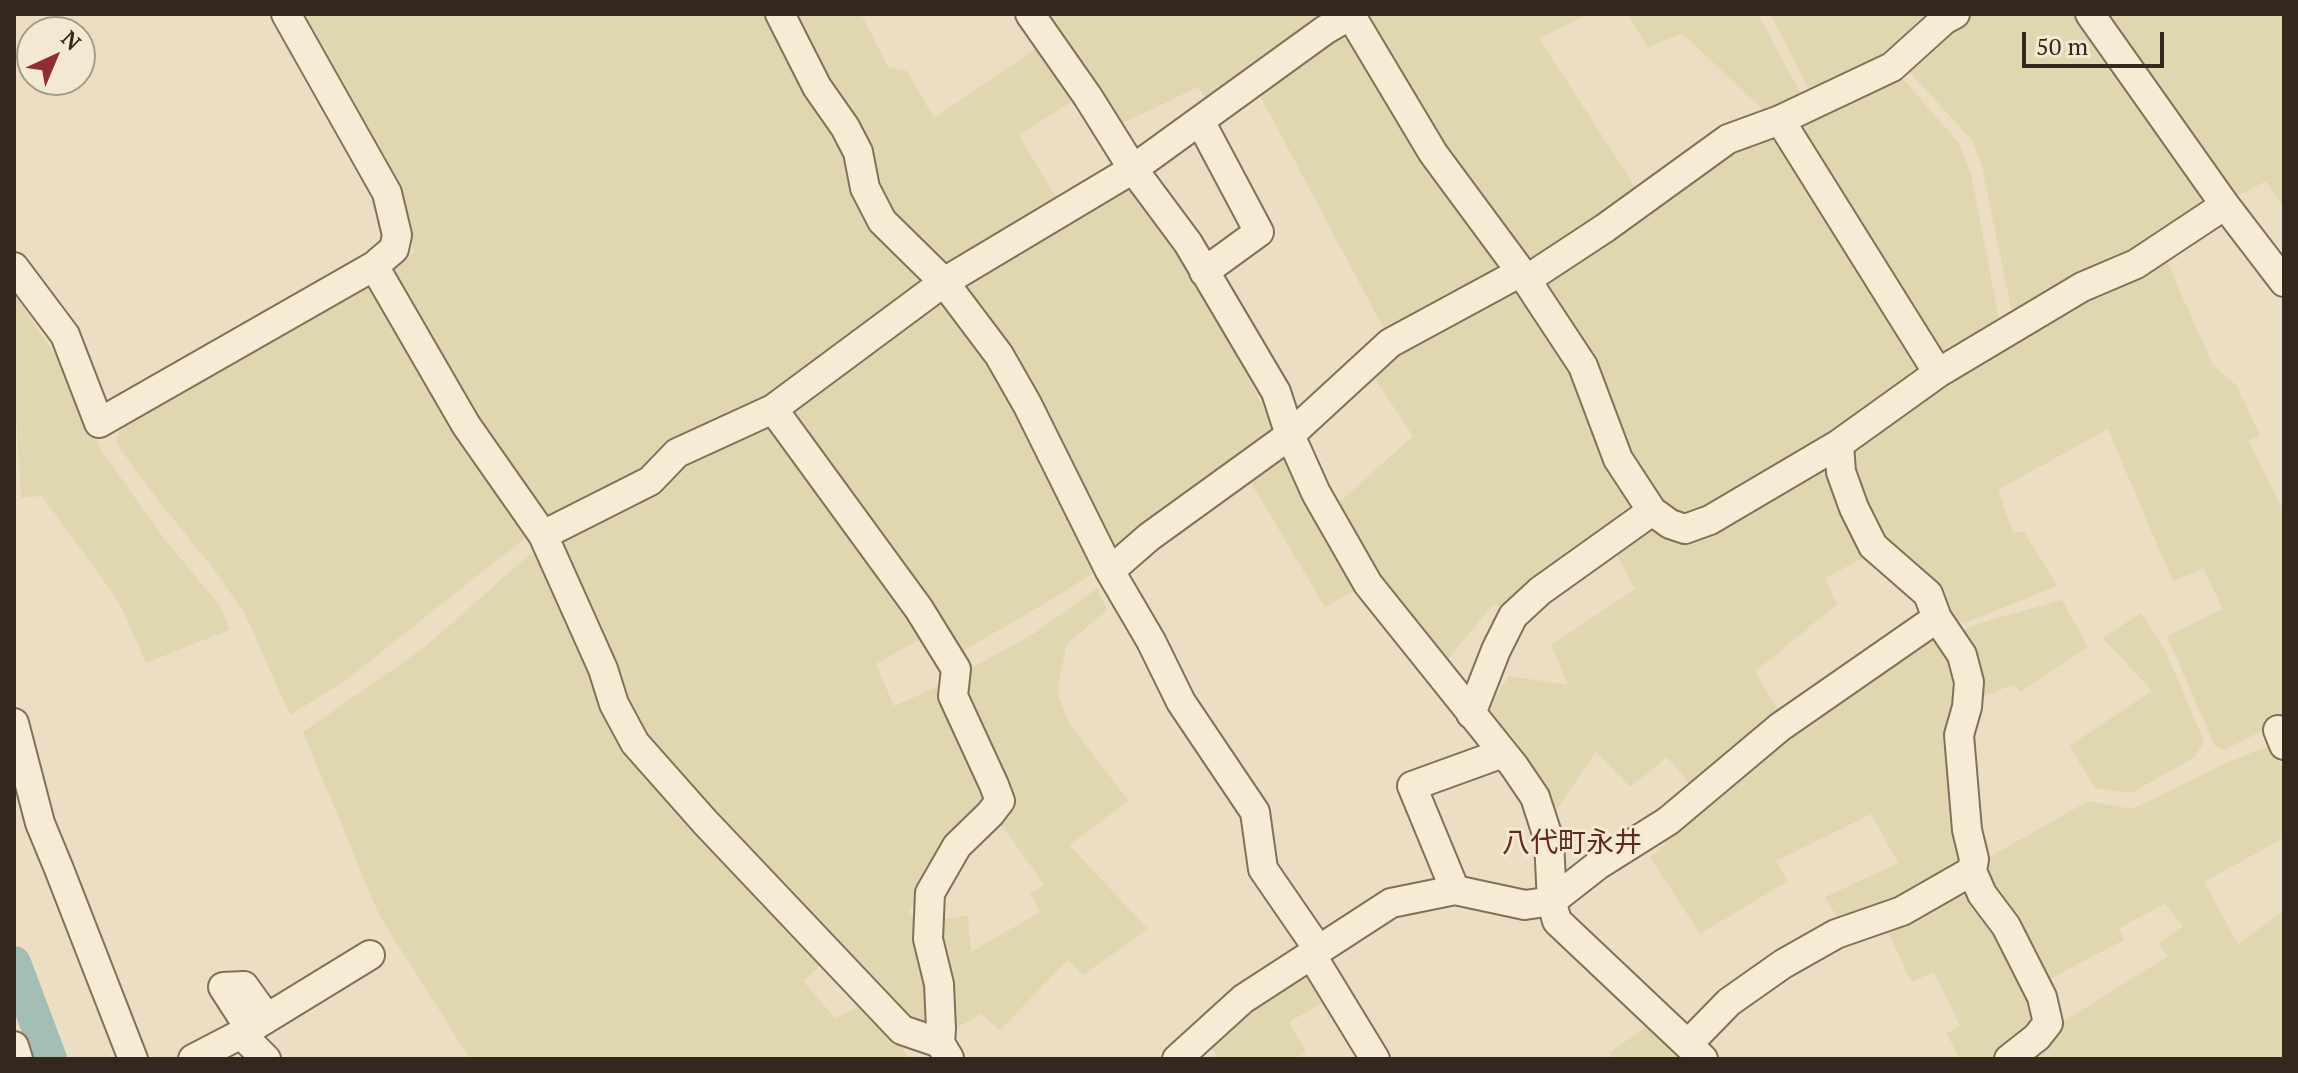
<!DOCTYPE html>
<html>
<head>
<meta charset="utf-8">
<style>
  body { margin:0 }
  #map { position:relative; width:2298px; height:1073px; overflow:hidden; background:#ebdec2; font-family:"PT Serif",serif }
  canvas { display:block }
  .frame { position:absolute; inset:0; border:16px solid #34281e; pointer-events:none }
  .north { position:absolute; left:16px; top:16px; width:80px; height:80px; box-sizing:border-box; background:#f3e8d1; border:2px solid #a79b89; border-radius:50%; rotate:44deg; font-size:22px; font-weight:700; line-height:32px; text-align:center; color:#34281e }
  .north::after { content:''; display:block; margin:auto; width:28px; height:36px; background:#8e2e31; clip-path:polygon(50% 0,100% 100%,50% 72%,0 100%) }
  .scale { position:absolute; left:2022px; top:32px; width:142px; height:36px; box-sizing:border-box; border:4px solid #34281e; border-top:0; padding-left:10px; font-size:24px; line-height:28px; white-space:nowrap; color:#34281e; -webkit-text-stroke:6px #f3e8d1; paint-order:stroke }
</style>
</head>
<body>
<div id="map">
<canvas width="2298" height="1073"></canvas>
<div class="frame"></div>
<div class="north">N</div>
<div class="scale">50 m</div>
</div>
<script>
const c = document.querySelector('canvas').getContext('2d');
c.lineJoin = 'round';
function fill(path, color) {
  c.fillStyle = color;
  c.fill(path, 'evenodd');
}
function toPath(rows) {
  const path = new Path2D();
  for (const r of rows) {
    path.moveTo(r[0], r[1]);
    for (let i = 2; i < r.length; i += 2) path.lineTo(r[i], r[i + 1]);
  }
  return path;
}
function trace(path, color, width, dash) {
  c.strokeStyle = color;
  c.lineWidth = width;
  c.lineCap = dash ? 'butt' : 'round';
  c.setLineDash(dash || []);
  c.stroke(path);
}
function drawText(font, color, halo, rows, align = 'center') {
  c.font = font + ' "PT Serif","Noto Sans JP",serif';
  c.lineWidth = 6;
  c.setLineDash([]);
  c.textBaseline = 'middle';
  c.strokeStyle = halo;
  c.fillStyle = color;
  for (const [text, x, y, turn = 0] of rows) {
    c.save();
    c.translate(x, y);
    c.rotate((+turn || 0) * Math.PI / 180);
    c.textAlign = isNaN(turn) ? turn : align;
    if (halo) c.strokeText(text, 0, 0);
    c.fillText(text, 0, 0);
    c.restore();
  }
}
fill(toPath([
  [297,14,769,14,933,282,779,397,642,477,546,525,479,429,390,268,414,252,404,210],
  [796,14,861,14,889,68,907,71,934,118,1040,46,1074,100,1019,135,1056,197,946,267,887,214,820,79],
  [1043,14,1328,14,1207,100,1198,87,1117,126],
  [1372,14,1590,14,1539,38,1639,193,1529,270,1448,162,1361,20],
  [1627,14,1758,14,1805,102,1764,111,1682,33,1648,48],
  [1770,14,1931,14,1881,61,1813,97],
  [1968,14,2078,14,2206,199,2139,248,2012,313,1982,166,1972,140,1903,65],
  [2097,14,2284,14,2284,208,2266,181,2229,200],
  [1347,25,1510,270,1386,333,1256,88],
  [1895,70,1959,143,1971,174,1999,319,1936,354,1795,125],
  [1777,128,1923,361,1918,370,1840,432,1692,518,1665,508,1635,466,1535,283,1711,156],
  [1130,181,1182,255,1276,431,1111,559,960,281],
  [2165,258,2213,365,2236,385,2260,435,2248,441,2281,506,2284,505,2284,720,2224,750,2215,746,2167,636,2223,609,2203,568,2173,582,2108,429,1998,490,2013,533,2024,532,2057,586,1965,623,1945,617,1877,540,1845,449,1949,370],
  [373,277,530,534,346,680,290,715,244,612,212,567,154,495,116,443,121,425],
  [1502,287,1519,290,1567,365,1609,449,1638,516,1526,584,1512,610,1493,605,1441,667,1368,572,1334,507,1413,436,1371,373,1388,351],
  [944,293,998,369,1101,568,1059,595,956,655,783,412],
  [14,294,78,388,101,450,165,540,221,607,229,630,146,663,119,602,42,496,21,498,14,379],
  [771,420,930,634,876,664,894,706,943,684,992,794,908,912,922,922,927,1031,914,1027,639,736,552,540,675,464],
  [1289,451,1356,590,1325,607,1251,483],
  [1832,455,1869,555,1825,578,1837,604,1755,672,1783,717,1694,789,1667,757,1630,787,1596,752,1554,813,1542,781,1514,738,1485,711,1509,676,1568,685,1551,645,1635,589,1613,548,1655,523,1681,536],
  [530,554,546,556,618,724,827,960,803,981,835,1018,864,1005,897,1039,909,1059,470,1059,379,915,303,732,425,647],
  [1097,588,1107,610,1067,644,1057,690,1068,722,1129,801,1069,845,1148,929,1083,975,1068,960,1000,1030,981,1014,949,1032,936,920,968,916,971,952,1040,912,1030,893,1045,885,998,821,963,703,964,672,1035,633],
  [2062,600,2088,647,2020,692,2014,684,1972,701,1957,632,1990,620],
  [2141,613,2166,652,2204,741,2195,757,2131,793,2095,788,2069,746,2152,691,2103,638],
  [1938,627,1958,653,1964,832,1960,868,1908,899,1840,922,1825,897,1898,863,1871,814,1776,861,1788,881,1700,934,1650,857,1665,845,1660,835,1785,734],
  [2271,745,2284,771,2284,838,2204,882,2238,944,2284,910,2284,1059,2018,1059,2045,1033,2168,956,2158,944,2183,926,2165,904,2119,928,2124,940,2040,984,1980,878,1986,859,2088,801,2132,809,2228,762],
  [1969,889,2002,936,2032,1007,2030,1024,1998,1059,1959,1059,1947,1033,1960,1026,1934,973,1911,981,1885,926],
  [1309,966,1329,999,1289,1022,1306,1051,1295,1059,1219,1059,1208,1042],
  [1654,1021,1684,1050,1672,1059,1614,1059,1609,1053]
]), '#e0d7b0');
trace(toPath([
  [14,963,50,1059]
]), '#a4beb6', 34);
const minor = toPath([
  [780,14,817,87,845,127,858,152,865,188,882,221,944,282,999,355,1027,404,1110,571,1151,641,1181,702,1255,812,1263,869,1318,949],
  [1030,14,1088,97,1133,169,1188,243,1276,392,1290,435,1316,493,1368,584,1514,766,1535,797,1549,840,1552,903,1557,921,1703,1059],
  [1350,14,1433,153,1521,272,1583,366,1618,459,1652,511,1670,524,1685,529,1710,520,1839,444,1938,373,2082,287,2136,264,2225,205],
  [2090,14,2225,205,2284,282],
  [1780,120,1938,373],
  [1200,121,1259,232,1204,272],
  [374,266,466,425,543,535,603,669,614,704,635,743,705,822,902,1030,940,1043],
  [14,267,65,335,99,423,374,266,394,249,397,235,387,193,286,14],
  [1526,280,1605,228,1728,139,1780,120,1892,67,1944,20,1955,14],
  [773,409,919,609,956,669,953,696,994,785,1000,801,990,814,957,846,930,893,928,939,939,984,941,1029,940,1043,949,1058],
  [1839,444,1841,472,1854,508,1873,546,1928,594,1937,618,1962,655,1969,682,1967,707,1959,735,1967,830,1974,859,1972,871,1982,894,2006,926,2042,997,2048,1023,2037,1037,2009,1059],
  [543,535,650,481,677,453,773,409,944,282,1133,169,1325,30,1352,14],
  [1110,571,1149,537,1290,435,1390,343,1521,272],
  [1471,714,1496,650,1513,616,1540,591,1652,511],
  [14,723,40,823,59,869,133,1059],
  [2278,730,2284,745],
  [1455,890,1412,786,1503,753],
  [1311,954,1375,1059],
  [250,1029,223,987,244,986,267,1018],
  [241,1034,266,1059],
  [1688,1044,1729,1002,1783,964,1836,934,1902,911,1972,871],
  [14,1046,18,1059],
  [193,1059,241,1034,370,955],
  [1177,1059,1243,999,1391,903,1455,890,1525,905,1552,901,1598,865,1668,821,1780,727,1937,618]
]);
trace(minor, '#836f5a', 32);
trace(minor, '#f6ebd4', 28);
drawText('28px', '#5e2c20', '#f3e8d1', [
  ["八代町永井",1572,844]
]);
</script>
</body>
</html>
